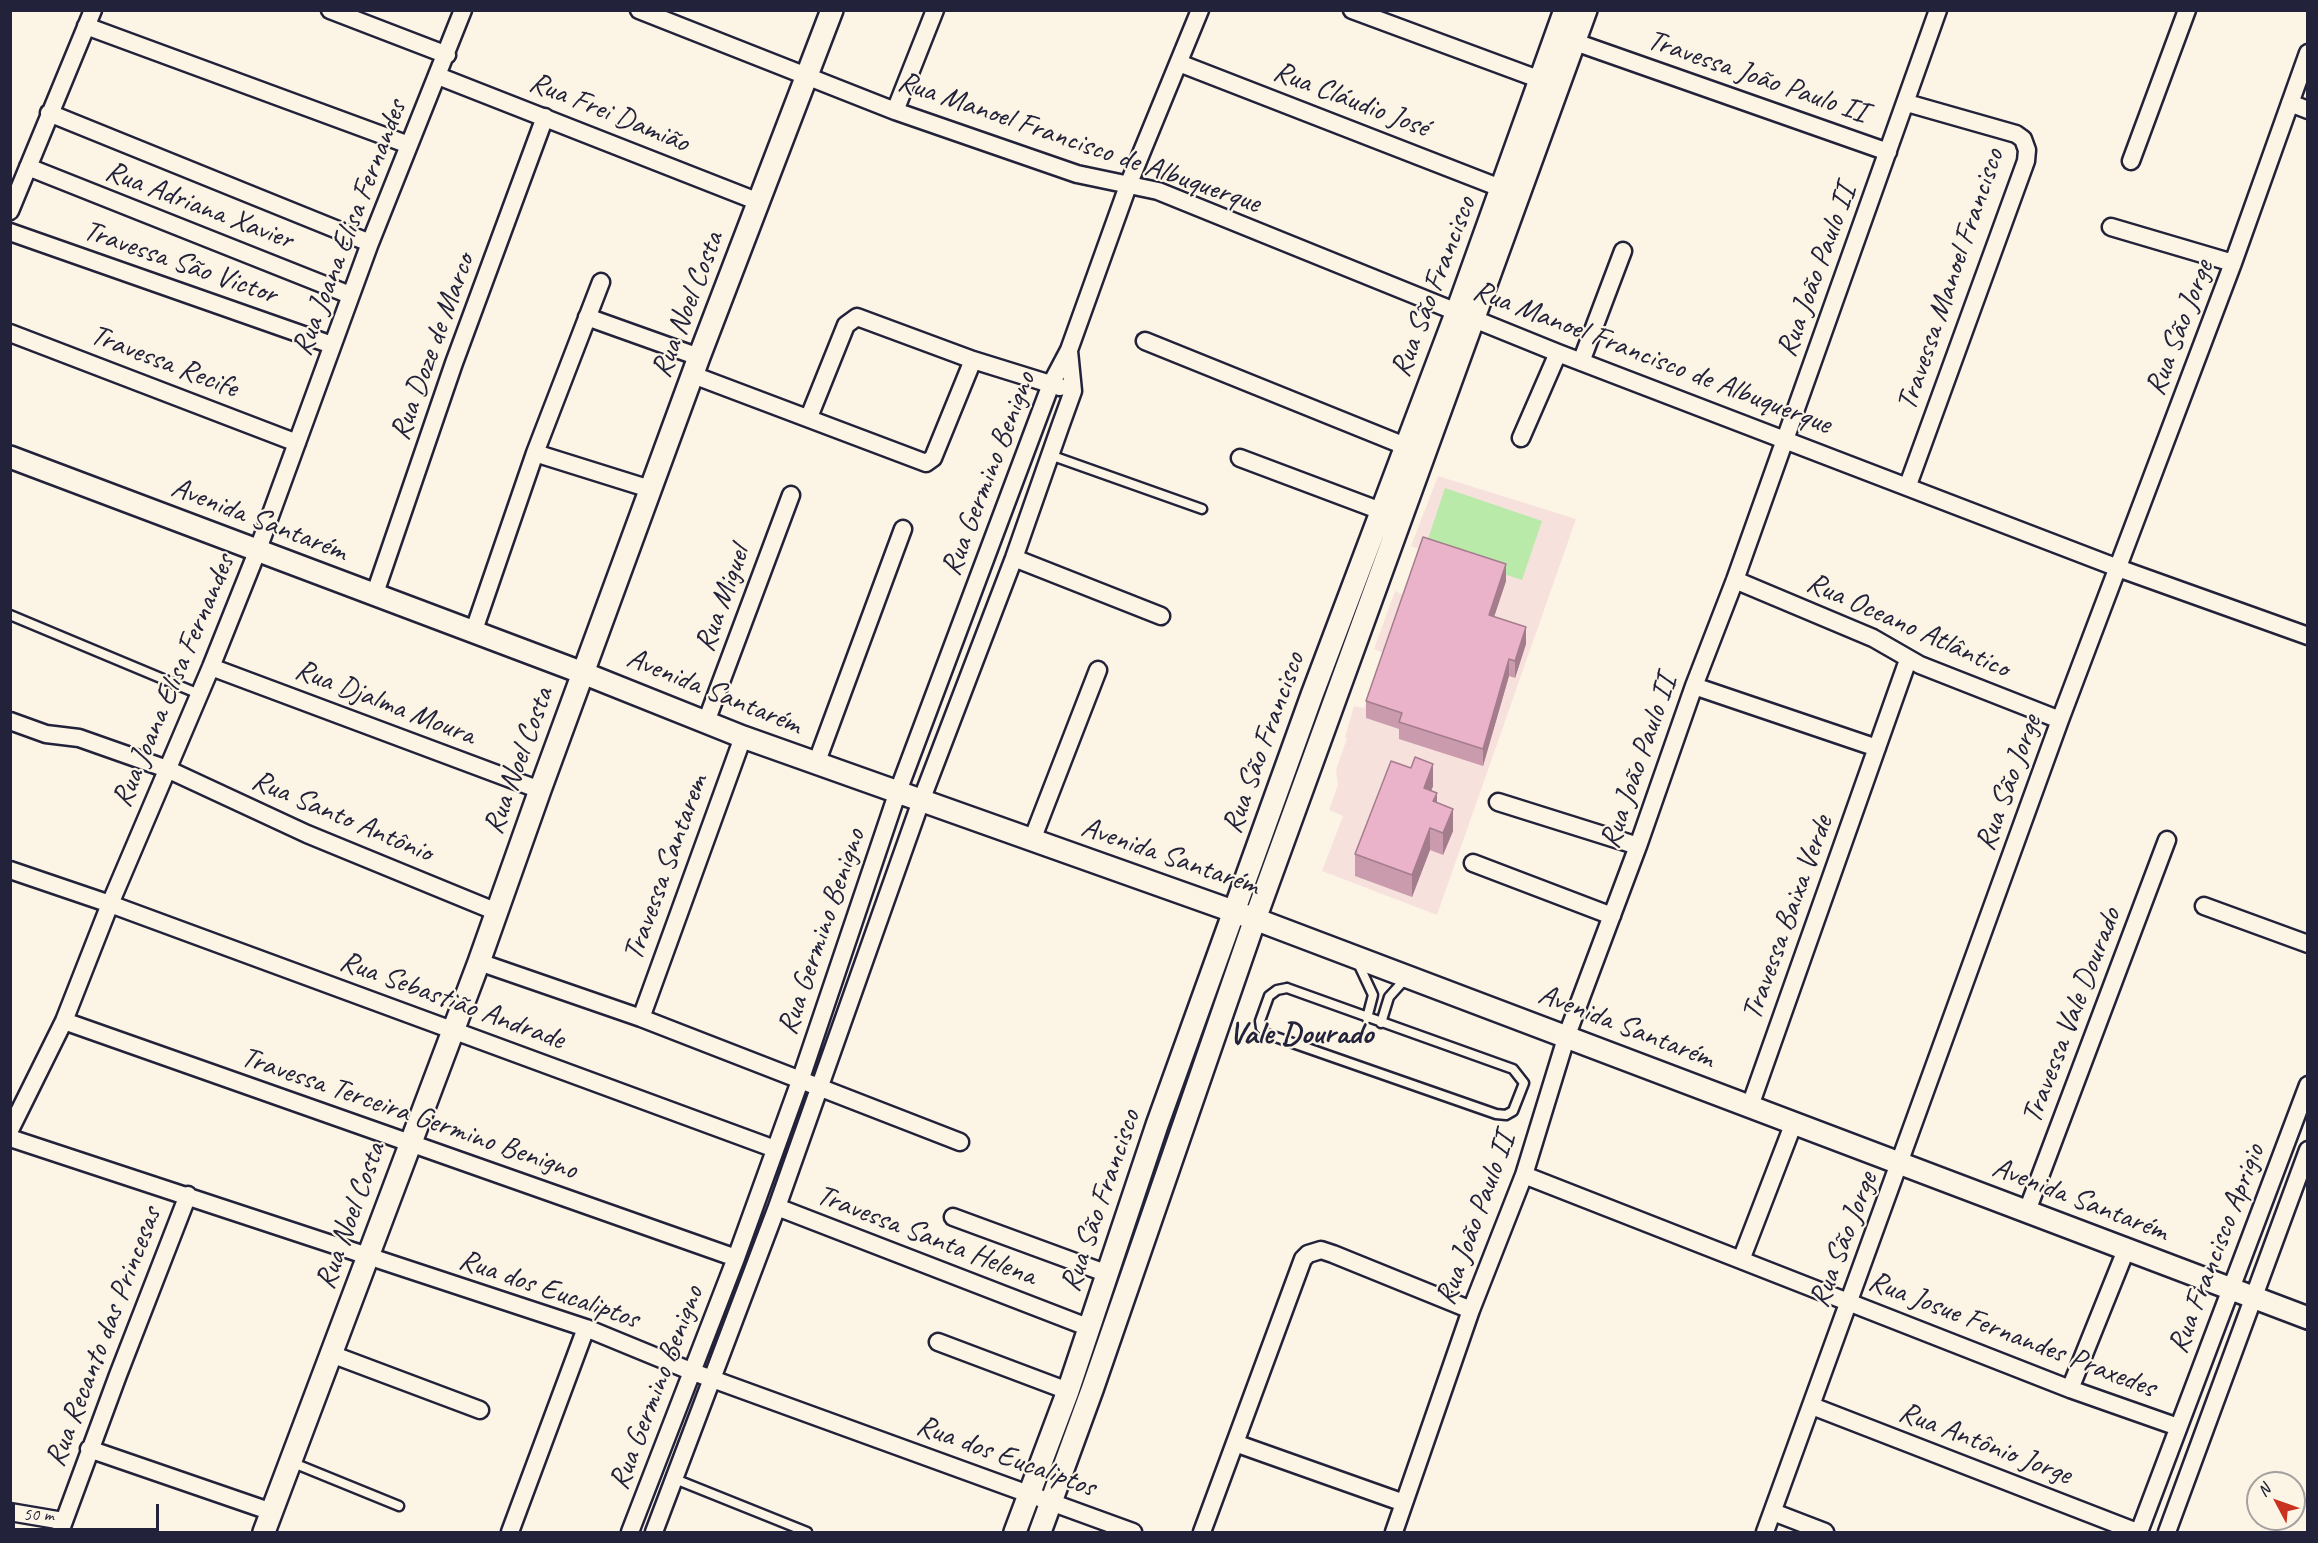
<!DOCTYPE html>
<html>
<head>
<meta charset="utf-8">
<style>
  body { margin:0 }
  #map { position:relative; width:2318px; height:1543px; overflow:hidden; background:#fcf5e5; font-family:Caveat,sans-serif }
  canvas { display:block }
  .frame { position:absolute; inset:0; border:12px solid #22223b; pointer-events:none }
  .north { position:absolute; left:2246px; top:1471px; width:60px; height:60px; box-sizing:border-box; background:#fcf5e5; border:2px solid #a5a1a1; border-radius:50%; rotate:311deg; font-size:16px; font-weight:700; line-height:24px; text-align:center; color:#22223b }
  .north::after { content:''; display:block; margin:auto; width:21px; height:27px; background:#c8321e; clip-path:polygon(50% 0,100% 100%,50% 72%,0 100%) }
  .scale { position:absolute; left:12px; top:1504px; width:147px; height:27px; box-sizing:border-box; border:3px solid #22223b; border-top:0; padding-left:8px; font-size:18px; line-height:21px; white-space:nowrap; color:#22223b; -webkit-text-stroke:4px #fcf5e5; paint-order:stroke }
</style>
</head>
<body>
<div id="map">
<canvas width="2318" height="1543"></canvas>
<div class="frame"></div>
<div class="north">N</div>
<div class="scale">50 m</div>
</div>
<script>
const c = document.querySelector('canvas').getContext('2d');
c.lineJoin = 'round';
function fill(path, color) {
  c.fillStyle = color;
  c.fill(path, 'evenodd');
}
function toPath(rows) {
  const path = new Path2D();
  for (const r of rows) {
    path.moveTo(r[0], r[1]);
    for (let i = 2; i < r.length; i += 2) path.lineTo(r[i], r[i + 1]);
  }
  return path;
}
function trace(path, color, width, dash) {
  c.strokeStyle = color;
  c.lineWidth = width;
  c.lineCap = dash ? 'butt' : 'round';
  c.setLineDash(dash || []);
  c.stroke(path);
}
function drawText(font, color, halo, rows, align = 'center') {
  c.font = font + ' Caveat,sans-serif';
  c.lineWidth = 4.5;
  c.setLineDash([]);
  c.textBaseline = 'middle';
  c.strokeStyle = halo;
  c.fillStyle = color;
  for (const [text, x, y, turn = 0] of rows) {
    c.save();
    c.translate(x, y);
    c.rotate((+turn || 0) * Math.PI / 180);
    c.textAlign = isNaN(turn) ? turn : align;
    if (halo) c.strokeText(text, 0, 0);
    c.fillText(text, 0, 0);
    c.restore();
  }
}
fill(toPath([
  [1438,476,1576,519,1437,915,1322,871,1343,816,1329,810,1338,785,1336,770,1347,738,1345,737,1354,706,1364,708,1383,653,1374,649,1395,591,1404,595,1421,550,1411,546]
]), '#f7e1dd');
fill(toPath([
  [1445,488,1542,521,1522,580,1425,548]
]), '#b9eaaa');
const service = toPath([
  [1050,455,1202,509],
  [10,615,199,694],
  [1358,963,1373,995,1367,1018],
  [1287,988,1513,1069,1524,1083,1513,1111,1506,1115,1496,1114,1267,1034,1261,1028,1260,1021,1269,996,1277,990,1287,988],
  [1381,1023,1389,997,1407,977],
  [291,1462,399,1506],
  [675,1479,807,1532]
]);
const minor = toPath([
  [330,10,447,55],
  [639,10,895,111,1077,174,1158,191,1558,353,2118,568,2308,636],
  [1352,10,1541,80],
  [86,26,409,145],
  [1575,42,1888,152],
  [1179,63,1503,189],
  [438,76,759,202],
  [1907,103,2016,134,2023,139,2027,150,2026,161,1908,485],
  [2290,103,2308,110],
  [895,111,935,10],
  [49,113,370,243],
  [2131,161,2187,10],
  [28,167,350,295],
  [10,211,93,10],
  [2111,227,2233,263],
  [10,232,332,345],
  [587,317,699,357],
  [10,333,297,443],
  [1145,341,1405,446],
  [1581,362,1623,251],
  [693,375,926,463,933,458,973,360],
  [809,417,846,325,857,317,973,360,1060,387],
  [1521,438,1558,353],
  [535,453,650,489],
  [1240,458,1381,511],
  [1014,558,1161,616],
  [1735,580,1873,638,1920,665,2060,720],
  [374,596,454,363,545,117],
  [473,633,535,453,601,282],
  [211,667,540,790],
  [1694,686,1877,748],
  [10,721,46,734,79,738,167,769,307,834,497,912],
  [706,722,791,495],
  [816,764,903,529],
  [1498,802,1638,846],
  [1032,840,1098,670],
  [1473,863,1612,916],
  [10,870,110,904,775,1149],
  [2204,906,2308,944],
  [479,962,641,1018,960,1142],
  [641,1018,743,737],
  [64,1021,736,1258],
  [1750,1106,1908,660],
  [10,1130,64,1021,110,904,211,667,257,552,370,243,463,10],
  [10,1138,586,1328,693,1372,1133,1532],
  [1524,1175,2070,1389,2178,1427],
  [777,1207,1090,1328],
  [2027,1211,2167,840],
  [953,1217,1108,1274],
  [1741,1260,1793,1125],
  [938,1342,1068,1391],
  [331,1354,480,1410],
  [2070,1389,2126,1250],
  [1812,1406,2137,1532],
  [1235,1443,1404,1503],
  [89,1449,272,1512],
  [10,1512,63,1521],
  [1773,1512,1825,1532],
  [60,1532,118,1375,188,1195],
  [510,1532,586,1328],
  [630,1532,736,1258,800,1081,897,794,1051,384,1069,350,1129,183,1200,10],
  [654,1532,777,1207,921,801,1014,558,1060,427,1073,391,1069,351],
  [1202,1532,1303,1259,1308,1254,1321,1250,1333,1254,1471,1310],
  [1394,1532,1471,1310,1524,1175,1567,1035,1638,846,1694,686,1735,580,1938,10],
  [1765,1532,2060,720,2233,263,2308,53],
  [2139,1532,2308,1085],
  [2167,1532,2308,1150]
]);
const tertiary = toPath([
  [10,457,583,673,743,737,1255,919,2308,1318],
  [264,1532,479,962,540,790,699,357,832,10],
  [1015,1532,1068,1391,1157,1125,1312,695,1457,311,1565,10],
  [1040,1532,1092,1390,1255,919,1586,10]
]);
trace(service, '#22223b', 13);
trace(minor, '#22223b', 21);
trace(tertiary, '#22223b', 26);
trace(service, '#fcf5e5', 8);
trace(minor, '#fcf5e5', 16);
trace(tertiary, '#fcf5e5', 21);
fill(toPath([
  [1506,581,1494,617,1526,644,1515,678,1509,676,1483,766,1399,739,1399,729,1366,718,1366,701],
  [1411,768,1433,786,1431,791,1437,803,1453,831,1443,855,1430,850,1412,897,1355,876,1355,854]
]), '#ca9aad');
fill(toPath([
  [1506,564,1506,581,1489,632,1489,615],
  [1526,627,1526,644,1515,678,1515,661],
  [1509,659,1509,676,1483,766,1483,749],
  [1433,764,1433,786,1424,810,1424,788],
  [1437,793,1437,815,1433,801],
  [1453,809,1453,831,1443,855,1443,833],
  [1430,828,1430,850,1412,897,1412,875]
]), '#a47d8d');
const building = toPath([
  [1423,537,1506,564,1489,615,1526,627,1515,661,1509,659,1483,749,1399,722,1402,713,1366,701,1423,537],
  [1415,757,1433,764,1424,788,1437,793,1433,801,1453,809,1443,833,1430,828,1412,875,1355,854,1391,761,1411,768,1415,757]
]);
fill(building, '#ebb3c9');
trace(building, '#a47d8d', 1.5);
drawText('30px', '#22223b', '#fcf5e5', [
  ["Travessa João Paulo II",1757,77,19],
  ["Rua Cláudio José",1351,100,21],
  ["Rua Frei Damião",609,113,22],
  ["Rua Manoel Francisco de Albuquerque",1079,143,19],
  ["Rua Adriana Xavier",199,206,21],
  ["Rua Joana Elisa Fernandes",350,228,-69],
  ["Travessa São Victor",180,263,19],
  ["Rua João Paulo II",1817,271,-70],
  ["Travessa Manoel Francisco",1951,280,-71],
  ["Rua São Francisco",1434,287,-69],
  ["Rua Noel Costa",688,305,-69],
  ["Rua São Jorge",2180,328,-69],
  ["Rua Doze de Marco",433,347,-70],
  ["Rua Manoel Francisco de Albuquerque",1652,358,21],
  ["Travessa Recife",164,362,21],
  ["Rua Germino Benigno",989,474,-69],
  ["Avenida Santarém",259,520,21],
  ["Rua Miguel",723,599,-70],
  ["Rua Oceano Atlântico",1908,626,24],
  ["Rua Joana Elisa Fernandes",174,681,-67],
  ["Avenida Santarém",714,692,22],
  ["Rua Djalma Moura",385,703,21],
  ["Rua São Francisco",1264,743,-70],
  ["Rua Noel Costa",519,761,-70],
  ["Rua João Paulo II",1639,762,-71],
  ["Rua São Jorge",2009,783,-70],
  ["Rua Santo Antônio",342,817,23],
  ["Avenida Santarém",1170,857,19],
  ["Travessa Santarem",666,868,-70],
  ["Travessa Baixa Verde",1788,918,-70],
  ["Rua Germino Benigno",822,932,-71],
  ["Rua Sebastião Andrade",452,1001,20],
  ["Travessa Vale Dourado",2072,1016,-69],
  ["Avenida Santarém",1626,1027,21],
  ["Travessa Terceira Germino Benigno",409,1114,19],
  ["Avenida Santarém",2080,1200,21],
  ["Rua São Francisco",1101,1201,-71],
  ["Rua Noel Costa",351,1216,-70],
  ["Rua João Paulo II",1476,1219,-70],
  ["Travessa Santa Helena",926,1236,21],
  ["Rua São Jorge",1844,1240,-69],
  ["Rua Francisco Aprigio",2217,1249,-69],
  ["Rua dos Eucaliptos",549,1290,19],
  ["Rua Josue Fernandes Praxedes",2012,1335,21],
  ["Rua Recanto das Princesas",104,1337,-69],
  ["Rua Germino Benigno",657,1388,-69],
  ["Rua Antônio Jorge",1985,1444,21],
  ["Rua dos Eucaliptos",1006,1457,20]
]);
drawText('bold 32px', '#22223b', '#fcf5e5', [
  ["Vale Dourado",1301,1035]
]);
</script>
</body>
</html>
